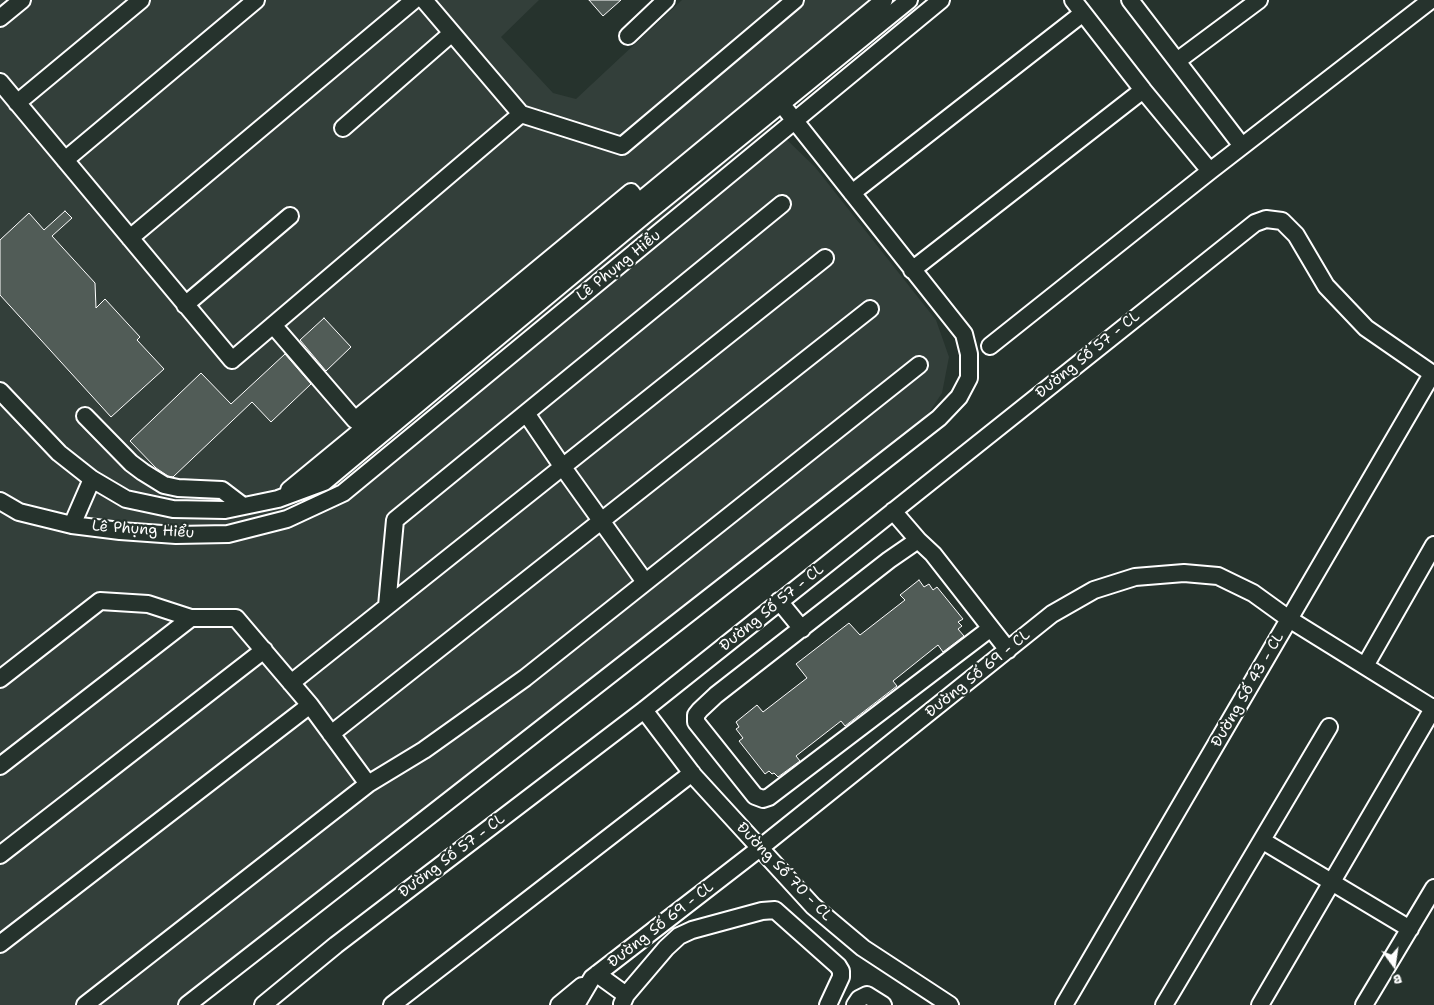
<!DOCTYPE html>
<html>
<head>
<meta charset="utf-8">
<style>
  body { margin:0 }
  #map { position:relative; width:1434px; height:1005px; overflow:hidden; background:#26332d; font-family:"Shantell Sans",sans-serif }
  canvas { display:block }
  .north { position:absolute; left:1369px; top:940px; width:50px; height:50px; -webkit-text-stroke:4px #26332d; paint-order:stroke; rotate:166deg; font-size:14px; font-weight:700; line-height:20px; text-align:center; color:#fff }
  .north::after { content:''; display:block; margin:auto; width:18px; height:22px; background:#fff; clip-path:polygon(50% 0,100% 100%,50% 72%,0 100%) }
</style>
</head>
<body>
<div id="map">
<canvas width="1434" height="1005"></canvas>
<div class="north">B</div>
</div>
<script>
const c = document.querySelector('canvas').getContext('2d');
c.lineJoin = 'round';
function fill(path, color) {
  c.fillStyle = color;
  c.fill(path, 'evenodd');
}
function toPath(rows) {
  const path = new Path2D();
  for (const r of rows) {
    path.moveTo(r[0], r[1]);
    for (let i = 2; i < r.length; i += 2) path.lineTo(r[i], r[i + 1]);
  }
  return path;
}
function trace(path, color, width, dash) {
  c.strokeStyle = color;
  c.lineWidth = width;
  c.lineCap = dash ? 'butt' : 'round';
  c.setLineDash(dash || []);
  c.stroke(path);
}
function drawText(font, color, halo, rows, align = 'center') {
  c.font = font + ' "Shantell Sans",sans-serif';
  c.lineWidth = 4.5;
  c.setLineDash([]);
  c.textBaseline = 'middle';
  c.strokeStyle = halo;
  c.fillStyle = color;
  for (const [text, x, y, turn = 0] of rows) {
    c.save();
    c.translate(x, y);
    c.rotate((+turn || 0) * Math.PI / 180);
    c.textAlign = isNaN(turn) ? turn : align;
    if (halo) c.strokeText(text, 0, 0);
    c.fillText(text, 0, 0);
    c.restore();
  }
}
fill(toPath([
  [0,0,539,0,501,37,553,93,576,99,682,0,873,0,749,103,815,167,936,320,949,357,942,393,924,420,743,565,217,971,184,1005,0,1005]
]), '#333f3a');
const building = toPath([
  [589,0,621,0,603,16,589,0],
  [65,211,72,218,52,236,95,283,96,308,105,299,140,337,137,340,164,369,111,417,0,295,0,240,29,213,44,230,65,211],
  [324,318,351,347,326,371,300,340,324,318],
  [285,354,311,384,271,422,252,402,173,477,168,476,156,468,130,441,201,373,231,404,285,354],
  [919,580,924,587,929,584,933,590,937,587,963,619,958,622,962,626,958,629,964,636,943,652,938,645,893,681,897,686,845,726,841,721,796,756,800,761,778,777,774,773,772,774,769,771,765,774,739,741,743,738,736,729,739,727,736,722,757,705,763,712,807,678,796,664,849,623,860,635,905,600,900,595,919,580]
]);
fill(building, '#515c57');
trace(building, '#fff', 1);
const minor = toPath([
  [1073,0,1143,90,1210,171],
  [1130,0,1242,146],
  [0,18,22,0],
  [628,36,666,0],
  [1177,61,1259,0],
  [0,82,232,360,521,114,424,0],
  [17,103,141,0],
  [521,114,622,146,795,0],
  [343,128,452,33],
  [65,160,256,0],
  [852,193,1083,13],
  [130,238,414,0],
  [912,270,1143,90],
  [185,305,290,216],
  [273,325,355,420,631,192,644,210],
  [990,346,1210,171,1431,0],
  [0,391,59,453,92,479,126,499,173,509,225,510,278,499,324,482,647,213,909,0],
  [526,413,562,466,645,582],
  [85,416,131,463,143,472,164,485,178,488,222,490,243,506],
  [289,490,884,0],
  [0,501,19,512,72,525,120,531,176,535,228,534,287,519,343,493,941,0],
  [893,511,918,540],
  [72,525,92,479],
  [779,601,802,629],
  [387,606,395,520,782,204],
  [991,628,769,797,763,799,755,796,696,722,696,715,700,710,716,695,889,560,918,540,933,554,1008,650],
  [1365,666,1434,545],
  [0,679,100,601,148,604,191,618,236,618,310,705,368,784],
  [291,683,825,258],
  [644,710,694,776,813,906,863,948,950,1005],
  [331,734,870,309],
  [0,766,191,618],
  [1263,841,1410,929],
  [0,855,264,650],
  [0,944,310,705],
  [597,974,626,995,622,1004],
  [626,995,666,948,679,936,692,930,762,911,775,910,838,966,841,971,841,977,828,1005],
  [85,1005,368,784,424,750,525,678,919,365],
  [187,1005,939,418,959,397,969,378,969,354,964,334,772,92],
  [263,1005,336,945,644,710,1255,223,1266,219,1282,221,1296,235,1326,286,1366,328,1434,375],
  [392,1005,692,773],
  [559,1005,582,986],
  [576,1005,592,978,760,848,1052,614,1094,590,1135,577,1184,573,1218,576,1253,593,1289,619,1434,709],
  [855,1005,859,999,867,995,883,1005],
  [1064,1005,1432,374],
  [1164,1005,1329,727],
  [1260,1005,1434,707],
  [1364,1005,1434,888]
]);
trace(minor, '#fff', 20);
trace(minor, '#26332d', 16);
drawText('15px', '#fff', '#26332d', [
  ["Lê Phụng Hiểu",619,266,-39],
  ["Đường Số 57 - CL",1088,355,-39],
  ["Lê Phụng Hiểu",143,530,4],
  ["Đường Số 57 - CL",772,608,-39],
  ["Đường Số 69 - CL",978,674,-39],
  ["Đường Số 43 - CL",1248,690,-60],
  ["Đường Số 57 - CL",452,856,-37],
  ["Đường Số 70 - CL",784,872,46],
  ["Đường Số 69 - CL",661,925,-38]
]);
</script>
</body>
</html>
